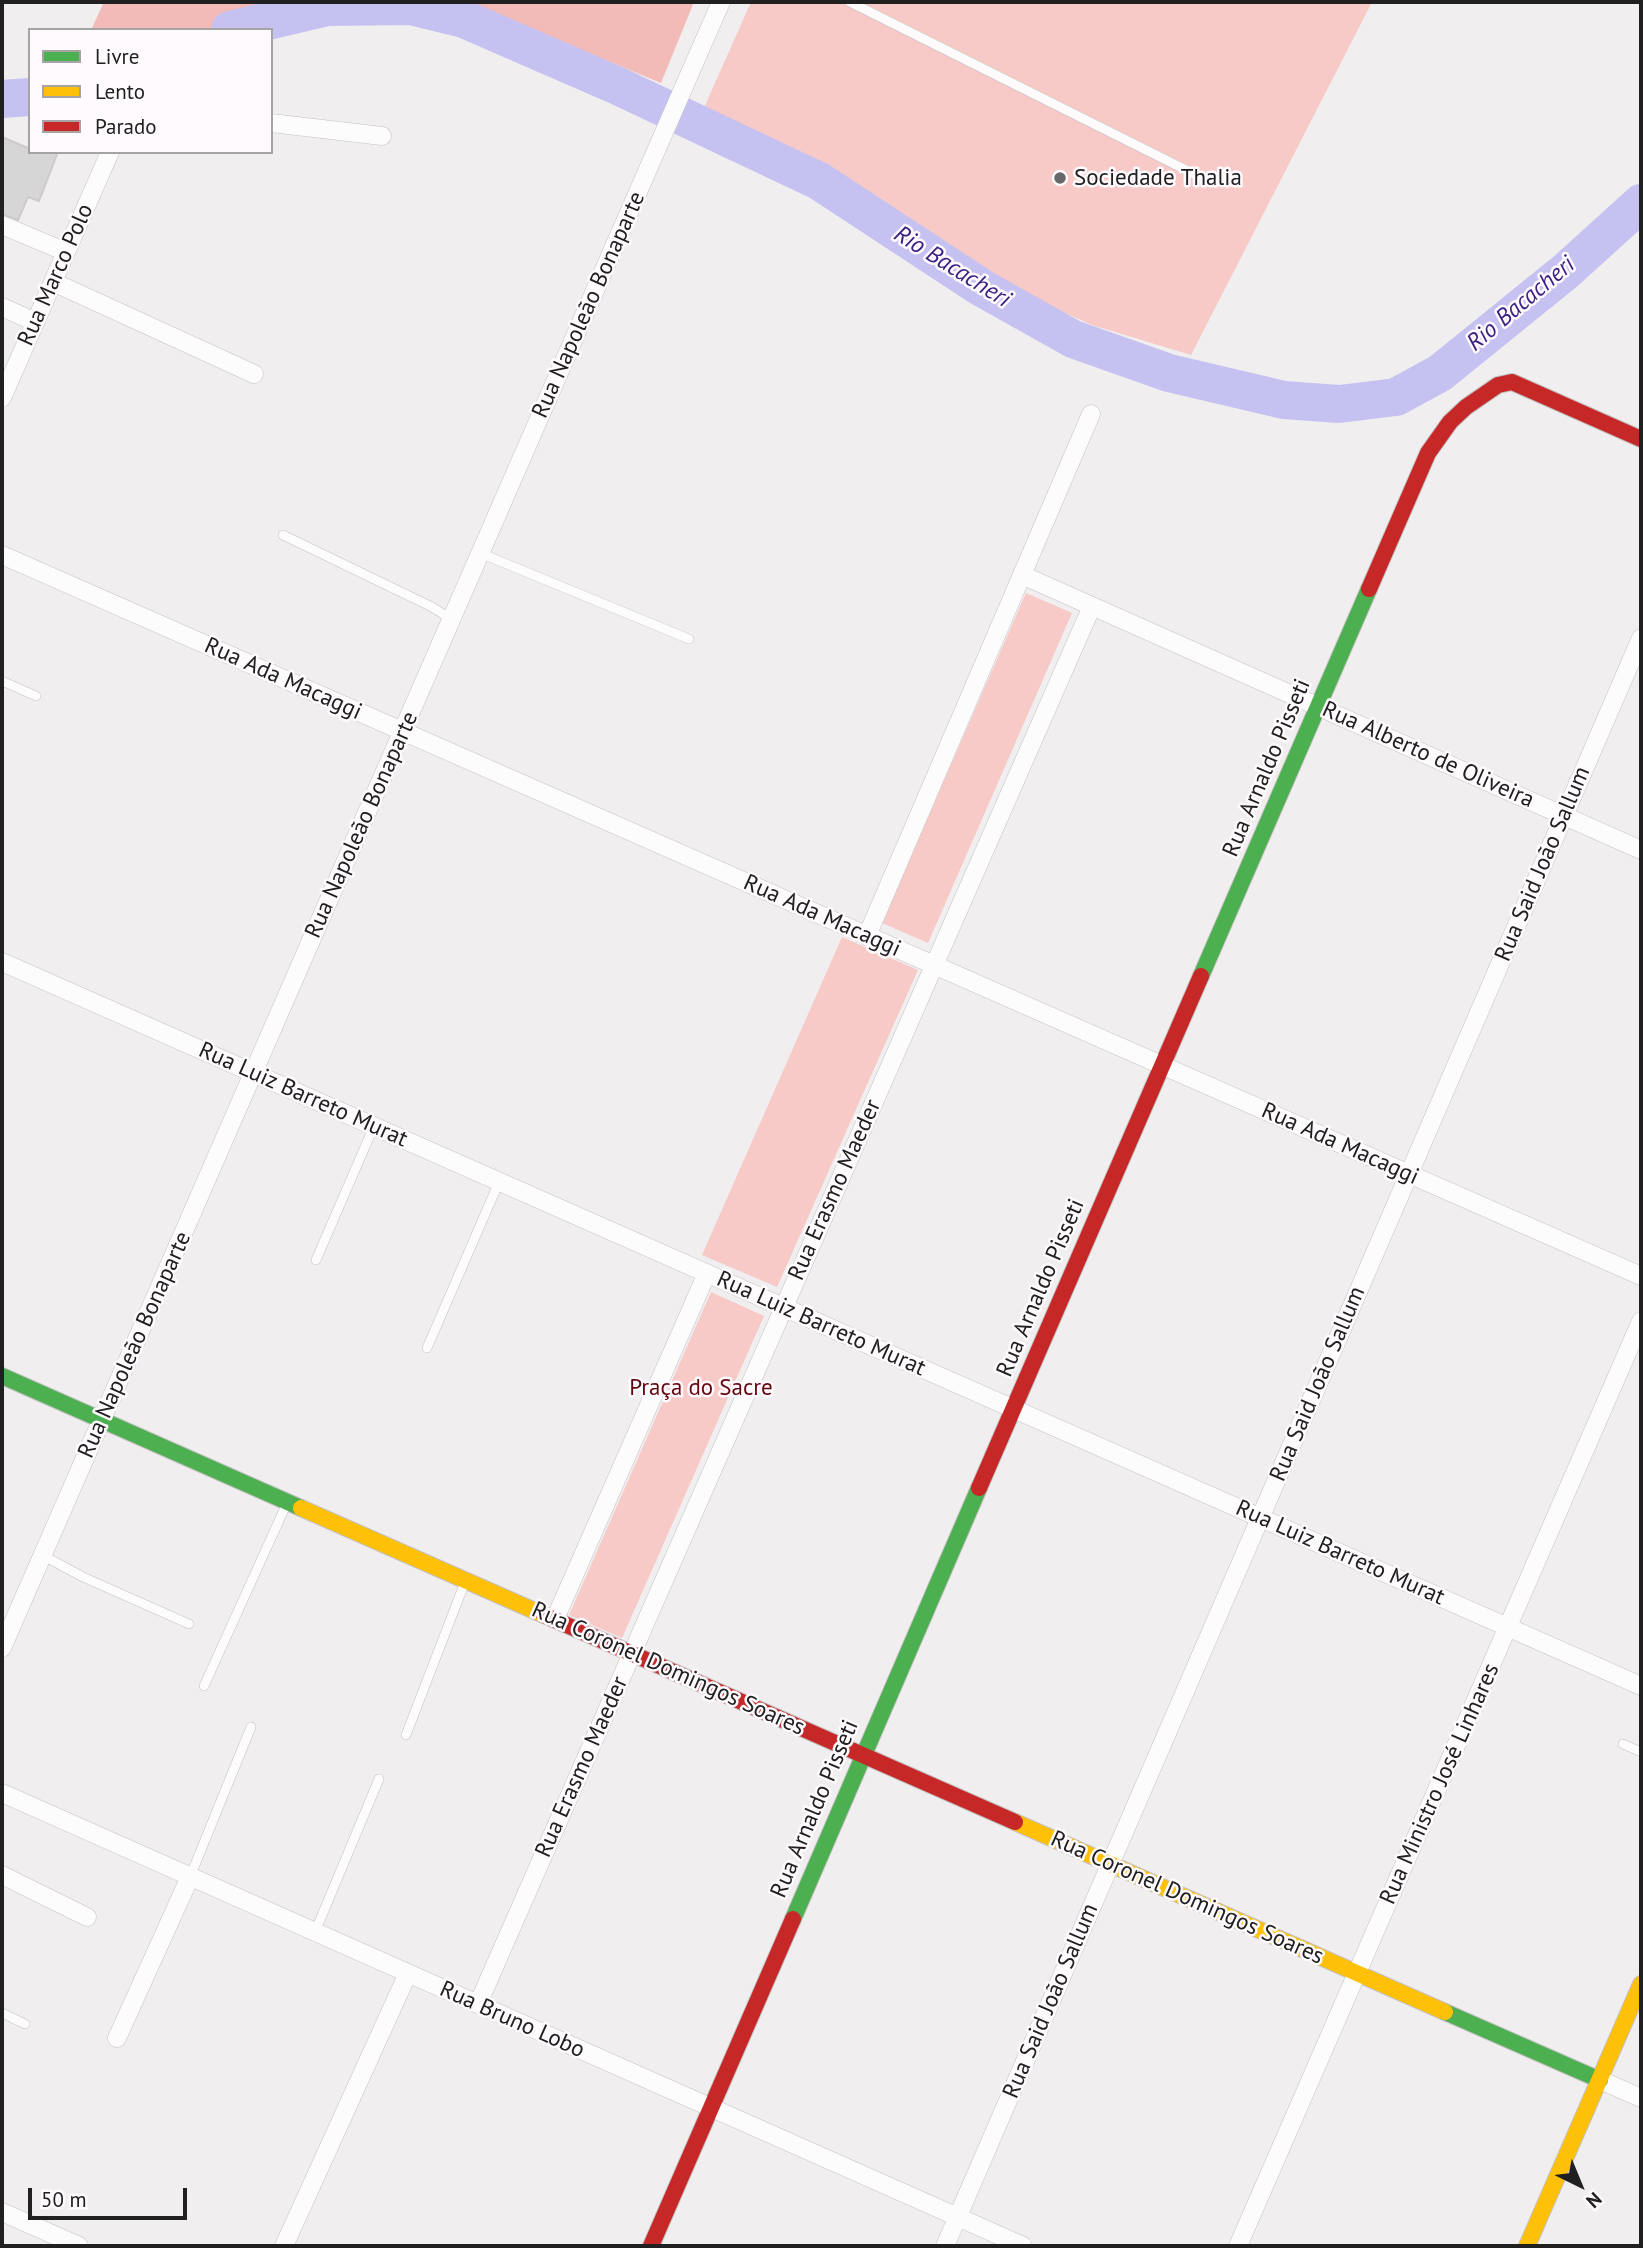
<!DOCTYPE html>
<html>
<head>
<meta charset="utf-8">
<style>
  body { margin:0 }
  #map { position:relative; width:1643px; height:2248px; overflow:hidden; background:#f0eeef; font-family:"PT Sans",sans-serif }
  canvas { display:block }
  .frame { position:absolute; inset:0; border:4px solid #212021; pointer-events:none }
  .legend { position:absolute; left:28px; top:28px; width:245px; height:126px; box-sizing:border-box; background:#fefafd; border:2px solid #a6a3a5; margin:0; padding:9px 12px; list-style:none; font-size:21px; color:#212021 }
  .legend li { display:flex; align-items:center; gap:14px; height:35px }
  .legend b { width:35px; border:2px solid #a6a3a5 }
  .north { position:absolute; left:1545px; top:2150px; width:70px; height:70px; -webkit-text-stroke:5px #fefafd; paint-order:stroke; rotate:137deg; font-size:19px; font-weight:700; line-height:28px; text-align:center; color:#212021 }
  .north::after { content:''; display:block; margin:auto; width:24px; height:32px; background:#212021; clip-path:polygon(50% 0,100% 100%,50% 72%,0 100%) }
  .scale { position:absolute; left:28px; top:2188px; width:159px; height:32px; box-sizing:border-box; border:4px solid #212021; border-top:0; padding-left:9px; font-size:21px; line-height:24px; white-space:nowrap; color:#212021; -webkit-text-stroke:5px #fefafd; paint-order:stroke }
</style>
</head>
<body>
<div id="map">
<canvas width="1643" height="2248"></canvas>
<div class="frame"></div>
<ul class="legend">
<li><b style="height:9px;background:#4caf50"></b>Livre</li>
<li><b style="height:9px;background:#ffc107"></b>Lento</li>
<li><b style="height:9px;background:#c62828"></b>Parado</li>
</ul>
<div class="north">N</div>
<div class="scale">50 m</div>
</div>
<script>
const c = document.querySelector('canvas').getContext('2d');
c.lineJoin = 'round';
function fill(path, color) {
  c.fillStyle = color;
  c.fill(path, 'evenodd');
}
function toPath(rows) {
  const path = new Path2D();
  for (const r of rows) {
    path.moveTo(r[0], r[1]);
    for (let i = 2; i < r.length; i += 2) path.lineTo(r[i], r[i + 1]);
  }
  return path;
}
function trace(path, color, width, dash) {
  c.strokeStyle = color;
  c.lineWidth = width;
  c.lineCap = dash ? 'butt' : 'round';
  c.setLineDash(dash || []);
  c.stroke(path);
}
function drawText(font, color, halo, rows, align = 'center') {
  c.font = font + ' "PT Sans",sans-serif';
  c.lineWidth = 5;
  c.setLineDash([]);
  c.textBaseline = 'middle';
  c.strokeStyle = halo;
  c.fillStyle = color;
  for (const [text, x, y, turn = 0] of rows) {
    c.save();
    c.translate(x, y);
    c.rotate((+turn || 0) * Math.PI / 180);
    c.textAlign = isNaN(turn) ? turn : align;
    if (halo) c.strokeText(text, 0, 0);
    c.fillText(text, 0, 0);
    c.restore();
  }
}
fill(toPath([
  [751,2,1372,2,1191,355,1092,325,980,275,879,201,797,155,703,110],
  [1026,593,1072,613,928,943,882,923],
  [842,937,918,970,777,1287,702,1255],
  [711,1292,764,1316,622,1638,569,1615]
]), '#f7cac7');
fill(toPath([
  [104,2,694,2,661,83,470,4,252,15,209,30,91,30]
]), '#f3bbb7');
trace(toPath([
  [230,30,327,7,411,6,464,19,618,86,819,181,982,288,1073,339,1169,373,1284,400,1339,404,1396,397,1440,373,1566,271,1641,203],
  [2,99,30,97]
]), '#c5c2f2', 38);
const building = toPath([
  [2,137,30,149,30,152,58,152,39,201,28,197,18,220,2,214,2,137]
]);
fill(building, '#d7d6d7');
trace(building, '#cdcbcc', 2);
const lane = toPath([
  [850,2,1208,181],
  [283,535,432,607,451,619],
  [480,553,689,639],
  [2,681,36,696],
  [316,1260,374,1126],
  [427,1348,499,1182],
  [42,1555,83,1577,189,1624],
  [204,1686,287,1503],
  [406,1735,465,1582],
  [1623,1744,1641,1752],
  [190,1877,251,1727],
  [315,1932,379,1779],
  [2,2013,25,2024]
]);
const street = toPath([
  [271,123,382,136],
  [2,225,66,252],
  [53,282,254,374],
  [2,307,35,322],
  [2,398,110,152],
  [2,555,1641,1276],
  [1022,575,1641,850],
  [867,936,1091,414],
  [2,962,1641,1686],
  [555,1619,707,1273],
  [2,1648,721,2],
  [2,1793,1023,2246],
  [2,1875,87,1917],
  [478,2004,1092,606],
  [117,2038,190,1877],
  [1600,2080,1641,2098],
  [2,2212,79,2246],
  [284,2246,408,1973],
  [945,2246,1641,638],
  [1238,2246,1641,1321]
]);
const fast = toPath([
  [1201,976,1369,589],
  [2,1376,301,1508],
  [793,1919,979,1488],
  [1445,2012,1600,2080]
]);
const slow = toPath([
  [301,1508,544,1615],
  [1015,1822,1445,2012],
  [1527,2246,1641,1984]
]);
const jam = toPath([
  [1369,589,1428,453,1450,422,1466,407,1498,385,1512,382,1641,439],
  [979,1488,1201,976],
  [544,1615,1015,1822],
  [651,2246,793,1919]
]);
trace(lane, '#c3c1c2', 10);
trace(street, '#c3c1c2', 19);
trace(fast, '#c3c1c2', 18);
trace(slow, '#c3c1c2', 18);
trace(jam, '#c3c1c2', 18);
trace(lane, '#fdfcfd', 9);
trace(street, '#fdfcfd', 18);
trace(fast, '#4caf50', 16);
trace(slow, '#ffc107', 16);
trace(jam, '#c62828', 16);
for (const [x, y, r, color] of [
  [1060,178,7,"#696869"]
]) {
  const dot = new Path2D();
  dot.arc(x, y, r, 0, 2 * Math.PI);
  c.fillStyle = color;
  c.fill(dot);
  trace(dot, '#fefafd', 2.5);
}
drawText('23px', '#212021', '#fefafd', [
  ["Sociedade Thalia",1074,178]
], 'left');
drawText('23px', '#212021', '#fefafd', [
  ["Rua Marco Polo",56,275,-66],
  ["Rua Napoleão Bonaparte",589,305,-66],
  ["Rua Ada Macaggi",283,679,24],
  ["Rua Alberto de Oliveira",1428,755,24],
  ["Rua Arnaldo Pisseti",1267,768,-67],
  ["Rua Napoleão Bonaparte",362,825,-66],
  ["Rua Said João Sallum",1543,864,-67],
  ["Rua Ada Macaggi",822,916,24],
  ["Rua Luiz Barreto Murat",303,1095,24],
  ["Rua Ada Macaggi",1340,1144,24],
  ["Rua Erasmo Maeder",835,1190,-66],
  ["Rua Arnaldo Pisseti",1041,1288,-67],
  ["Rua Luiz Barreto Murat",821,1324,24],
  ["Rua Napoleão Bonaparte",135,1345,-66],
  ["Rua Said João Sallum",1318,1384,-67],
  ["Rua Luiz Barreto Murat",1340,1553,24],
  ["Rua Coronel Domingos Soares",668,1669,24],
  ["Rua Erasmo Maeder",582,1767,-66],
  ["Rua Ministro José Linhares",1440,1784,-66],
  ["Rua Arnaldo Pisseti",815,1809,-67],
  ["Rua Coronel Domingos Soares",1187,1898,24],
  ["Rua Said João Sallum",1051,2001,-67],
  ["Rua Bruno Lobo",512,2020,24]
]);
drawText('23px', '#63070f', '#fefafd', [
  ["Praça do Sacre",701,1388]
]);
drawText('italic 24px', '#381f81', '#fefafd', [
  ["Rio Bacacheri",952,267,32],
  ["Rio Bacacheri",1521,304,-40]
]);
</script>
</body>
</html>
